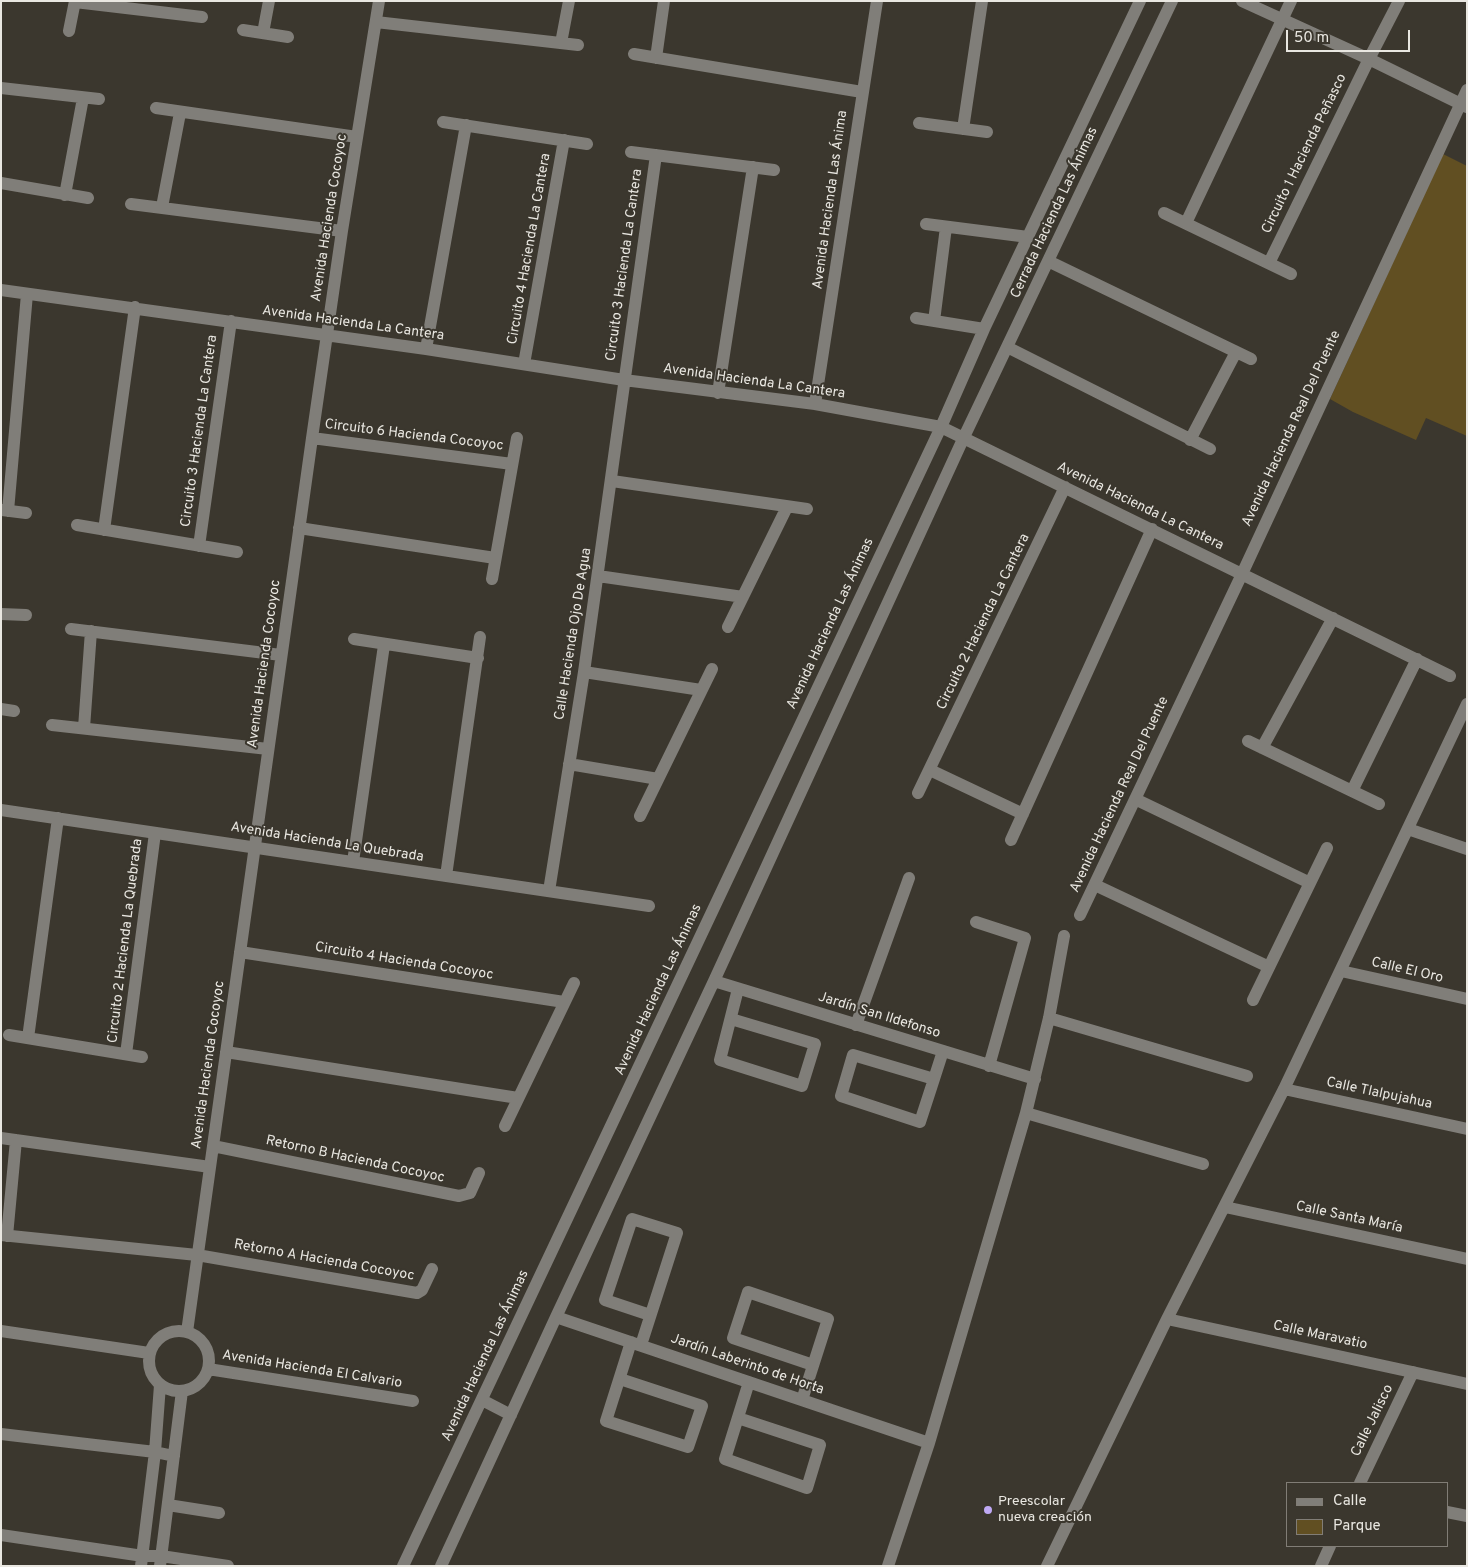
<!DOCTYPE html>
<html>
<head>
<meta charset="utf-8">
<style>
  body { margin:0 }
  #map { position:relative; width:1468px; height:1567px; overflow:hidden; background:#3b372e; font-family:Overpass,sans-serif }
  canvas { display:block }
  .frame { position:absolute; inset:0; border:2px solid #e9e7e1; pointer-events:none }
  .legend { position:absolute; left:1286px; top:1482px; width:162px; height:65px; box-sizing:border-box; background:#3b372e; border:1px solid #817d76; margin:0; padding:6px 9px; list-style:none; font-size:15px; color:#e9e7e1 }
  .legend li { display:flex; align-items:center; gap:10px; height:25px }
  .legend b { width:25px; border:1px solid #817d76 }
  .scale { position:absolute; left:1286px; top:30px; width:124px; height:22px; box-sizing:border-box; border:2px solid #e9e7e1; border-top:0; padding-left:6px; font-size:15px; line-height:18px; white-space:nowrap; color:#e9e7e1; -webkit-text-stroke:4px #3b372e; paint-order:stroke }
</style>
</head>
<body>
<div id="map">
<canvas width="1468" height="1567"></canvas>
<div class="frame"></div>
<ul class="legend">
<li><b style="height:6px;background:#807e79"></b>Calle</li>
<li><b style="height:14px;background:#614f22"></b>Parque</li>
</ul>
<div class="scale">50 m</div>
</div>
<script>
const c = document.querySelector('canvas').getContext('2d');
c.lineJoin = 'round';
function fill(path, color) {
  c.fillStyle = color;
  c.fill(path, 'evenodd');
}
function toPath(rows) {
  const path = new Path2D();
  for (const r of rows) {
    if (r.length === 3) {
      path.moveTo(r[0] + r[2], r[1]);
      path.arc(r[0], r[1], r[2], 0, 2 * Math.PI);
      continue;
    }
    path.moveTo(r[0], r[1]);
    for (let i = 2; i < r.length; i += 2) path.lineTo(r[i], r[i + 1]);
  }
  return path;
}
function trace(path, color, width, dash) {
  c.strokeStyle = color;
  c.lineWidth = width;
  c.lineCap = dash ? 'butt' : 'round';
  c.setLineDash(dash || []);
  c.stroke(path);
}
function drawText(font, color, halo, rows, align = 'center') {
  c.font = font + ' Overpass,sans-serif';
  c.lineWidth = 4;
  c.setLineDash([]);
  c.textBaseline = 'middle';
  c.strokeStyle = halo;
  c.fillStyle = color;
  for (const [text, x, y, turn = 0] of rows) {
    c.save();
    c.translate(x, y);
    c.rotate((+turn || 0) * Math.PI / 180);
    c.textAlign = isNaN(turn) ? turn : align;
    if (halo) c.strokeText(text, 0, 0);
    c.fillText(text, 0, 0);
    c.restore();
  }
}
fill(toPath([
  [1443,154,1467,166,1467,436,1426,418,1416,440,1353,412,1330,399]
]), '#614f22');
trace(toPath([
  [1242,1,1369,59,1467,107],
  [75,2,202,17],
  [376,22,578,45],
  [243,30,288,37],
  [69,31,75,1],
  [263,33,269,1],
  [561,43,569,1],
  [634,54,862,92],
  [656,58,664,1],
  [1,88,99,99],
  [156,108,357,137],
  [443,122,587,144],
  [919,123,987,132],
  [963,129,982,1],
  [631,152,774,170],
  [1,183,88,198],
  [65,195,83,98],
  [131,204,342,231],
  [162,207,180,113],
  [1164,213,1291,274],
  [1186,223,1291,1],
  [926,224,1028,237],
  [1048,261,1251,359],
  [1269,263,1369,59,1399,1],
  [1,290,426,349,624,380,815,404,941,427,1450,676],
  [916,318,984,329],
  [934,321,946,227],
  [1007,347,1210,449],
  [426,349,466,125],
  [524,364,564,140],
  [718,393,753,167],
  [815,404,877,1],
  [312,438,512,464],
  [1190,440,1236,352],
  [612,481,807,509],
  [2,510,26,513],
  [8,511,27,294],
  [77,525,237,552],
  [299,528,495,558],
  [104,530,135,307],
  [199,546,231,321],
  [598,576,743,597],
  [492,579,517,438],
  [1,614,26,615],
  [728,627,787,507],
  [71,629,281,655],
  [354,639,478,658],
  [584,672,701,690],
  [1,709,14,711],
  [52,725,268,749],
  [84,728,91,631],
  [1248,741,1379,804],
  [1262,748,1333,618],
  [569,764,658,779],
  [930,770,1023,814],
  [1352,791,1417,659],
  [918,793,1065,487],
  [1135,799,1310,883],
  [1,810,649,906],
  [640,816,712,669],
  [1408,829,1467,849],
  [1011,840,1152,529],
  [353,862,384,645],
  [446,876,480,637],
  [1095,885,1269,967],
  [549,891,584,672,656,155],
  [1080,915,1242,574,1467,90],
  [976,922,1025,938,989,1066],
  [240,952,564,1002],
  [1341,971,1467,999],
  [714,981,1035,1079],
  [1253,1000,1327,848],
  [1049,1018,1247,1076],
  [731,1019,815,1044,802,1086,720,1060,738,989],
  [856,1025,909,878],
  [9,1035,142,1057],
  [28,1038,58,818],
  [226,1052,518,1098],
  [126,1054,155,833],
  [934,1079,853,1055,841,1096,920,1122,934,1079,943,1051],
  [1284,1089,1467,1129],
  [1026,1113,1203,1164],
  [505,1126,574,983],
  [1,1138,210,1167],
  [213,1146,459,1196,470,1193,479,1173],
  [1225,1207,1467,1259],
  [1,1235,197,1255,417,1293,422,1290,432,1269],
  [7,1236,16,1140],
  [556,1317,929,1443],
  [1167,1319,1467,1384],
  [179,1361,30],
  [1,1331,149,1353],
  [187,1332,312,438,342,231,379,1],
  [641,1345,677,1233,632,1219,605,1300,650,1315],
  [208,1369,413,1401],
  [620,1379,702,1406,688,1447,606,1421,631,1342],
  [482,1400,511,1415],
  [802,1400,828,1319,748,1292,733,1338,813,1365],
  [738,1418,820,1445,807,1488,725,1459,749,1382],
  [1,1434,155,1452,174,1456],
  [1360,1483,1413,1372],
  [168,1505,219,1513],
  [1447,1512,1467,1516],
  [1,1535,143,1556,161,1556,228,1566],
  [141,1566,155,1452,160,1385],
  [160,1566,182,1391],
  [403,1566,941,427,984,329,1140,1],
  [441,1566,556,1317,714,981,964,437,1172,1],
  [888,1566,929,1443,1026,1113,1049,1018,1064,936],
  [1047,1566,1167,1319,1284,1089,1467,704],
  [1321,1566,1330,1546]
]), '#807e79', 12);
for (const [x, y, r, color] of [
  [988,1510,5,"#bfa9f4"]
]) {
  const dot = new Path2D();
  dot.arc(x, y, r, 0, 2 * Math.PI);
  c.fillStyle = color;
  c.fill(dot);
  trace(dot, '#3b372e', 2);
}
drawText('14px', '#e9e7e1', '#3b372e', [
  ["Circuito 1 Hacienda Peñasco",1305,154,-64],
  ["Avenida Hacienda Las Ánima",831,200,-82],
  ["Cerrada Hacienda Las Ánimas",1055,213,-65],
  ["Avenida Hacienda Cocoyoc",330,218,-81],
  ["Circuito 4 Hacienda La Cantera",530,249,-80],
  ["Circuito 3 Hacienda La Cantera",625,265,-82],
  ["Avenida Hacienda La Cantera",353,324,8],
  ["Avenida Hacienda La Cantera",754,382,8],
  ["Avenida Hacienda Real Del Puente",1292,429,-65],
  ["Circuito 3 Hacienda La Cantera",200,431,-82],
  ["Circuito 6 Hacienda Cocoyoc",414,436,7],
  ["Avenida Hacienda La Cantera",1140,507,26],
  ["Circuito 2 Hacienda La Cantera",984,622,-64],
  ["Avenida Hacienda Las Ánimas",831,624,-65],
  ["Calle Hacienda Ojo De Agua",574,634,-81],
  ["Avenida Hacienda Cocoyoc",265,664,-82],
  ["Avenida Hacienda Real Del Puente",1120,795,-65],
  ["Avenida Hacienda La Quebrada",327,843,9],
  ["Circuito 2 Hacienda La Quebrada",126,941,-83],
  ["Circuito 4 Hacienda Cocoyoc",404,962,9],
  ["Calle El Oro",1407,971,13],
  ["Avenida Hacienda Las Ánimas",659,990,-65],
  ["Jardín San Ildefonso",879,1016,17],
  ["Avenida Hacienda Cocoyoc",209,1065,-82],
  ["Calle Tlalpujahua",1379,1094,12],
  ["Retorno B Hacienda Cocoyoc",355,1160,12],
  ["Calle Santa María",1349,1218,12],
  ["Retorno A Hacienda Cocoyoc",324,1261,10],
  ["Calle Maravatio",1320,1336,12],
  ["Avenida Hacienda Las Ánimas",486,1356,-65],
  ["Jardín Laberinto de Horta",747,1365,19],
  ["Avenida Hacienda El Calvario",312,1370,9],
  ["Calle Jalisco",1373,1421,-64]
]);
drawText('14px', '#e9e7e1', '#3b372e', [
  ["Preescolar",998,1502],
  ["nueva creación",998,1518]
], 'left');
</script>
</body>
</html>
